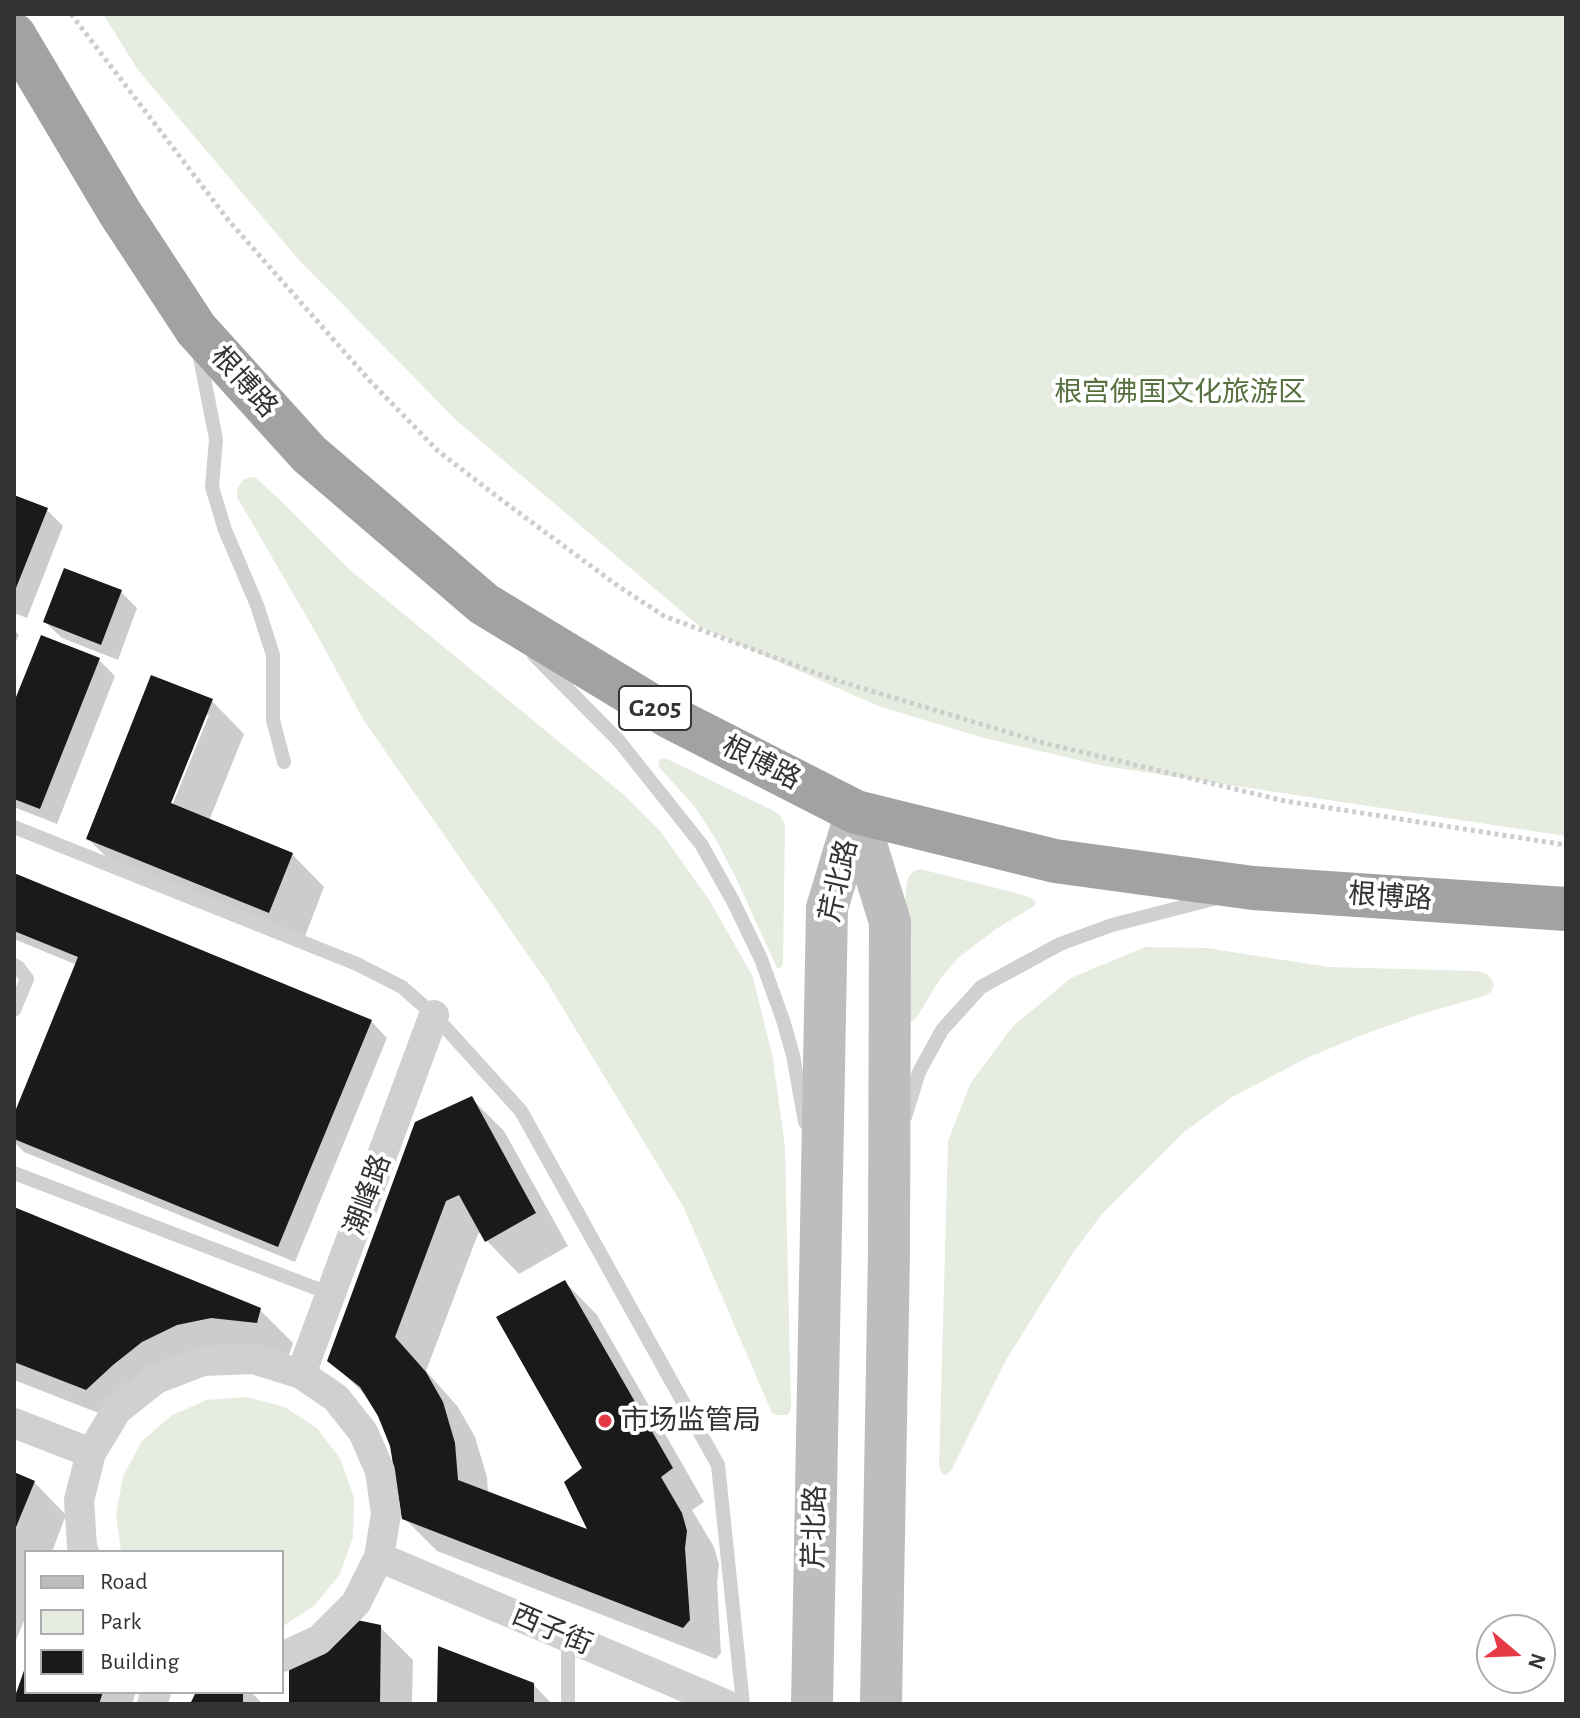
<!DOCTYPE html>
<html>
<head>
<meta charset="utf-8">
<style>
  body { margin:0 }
  #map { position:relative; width:1580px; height:1718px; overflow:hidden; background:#fff; font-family:"Alegreya Sans",sans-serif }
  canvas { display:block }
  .frame { position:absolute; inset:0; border:16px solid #333; pointer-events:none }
  .legend { position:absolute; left:24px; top:1550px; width:260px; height:144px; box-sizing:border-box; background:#fff; border:2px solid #adadad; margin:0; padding:10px 14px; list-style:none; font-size:24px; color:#333 }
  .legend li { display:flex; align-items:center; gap:16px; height:40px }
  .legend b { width:40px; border:2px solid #adadad }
  .north { position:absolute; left:1476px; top:1614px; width:80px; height:80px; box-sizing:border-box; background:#fff; border:2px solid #adadad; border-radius:50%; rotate:109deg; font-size:22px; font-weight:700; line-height:32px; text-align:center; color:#333 }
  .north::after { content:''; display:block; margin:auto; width:28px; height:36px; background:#e63946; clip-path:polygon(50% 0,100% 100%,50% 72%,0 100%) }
</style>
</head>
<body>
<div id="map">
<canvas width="1580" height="1718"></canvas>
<div class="frame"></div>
<ul class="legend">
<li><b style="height:10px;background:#bdbdbd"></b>Road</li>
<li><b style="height:22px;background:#e6ecdf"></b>Park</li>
<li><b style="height:22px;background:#1a1a1a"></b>Building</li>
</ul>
<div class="north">N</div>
</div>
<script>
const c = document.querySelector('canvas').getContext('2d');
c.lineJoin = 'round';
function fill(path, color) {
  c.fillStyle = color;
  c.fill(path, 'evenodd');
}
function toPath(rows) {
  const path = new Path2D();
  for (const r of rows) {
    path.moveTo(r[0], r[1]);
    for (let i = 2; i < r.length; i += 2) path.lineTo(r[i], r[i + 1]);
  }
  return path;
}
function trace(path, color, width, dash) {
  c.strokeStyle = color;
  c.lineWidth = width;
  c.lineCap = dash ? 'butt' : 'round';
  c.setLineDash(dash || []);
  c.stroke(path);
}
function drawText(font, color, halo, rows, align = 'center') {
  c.font = font + ' "Alegreya Sans","Noto Sans SC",sans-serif';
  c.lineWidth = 8;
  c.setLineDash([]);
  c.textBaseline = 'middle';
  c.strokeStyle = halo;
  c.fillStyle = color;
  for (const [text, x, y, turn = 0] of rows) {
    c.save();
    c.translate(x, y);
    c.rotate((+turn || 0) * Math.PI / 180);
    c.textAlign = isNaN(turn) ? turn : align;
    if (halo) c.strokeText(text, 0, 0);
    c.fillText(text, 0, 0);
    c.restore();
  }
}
fill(toPath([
  [103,14,1566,14,1566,836,1104,766,984,738,878,706,700,627,457,421,298,259,138,70],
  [250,477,256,478,281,501,350,570,624,795,661,832,710,901,753,977,773,1059,785,1148,791,1409,788,1415,776,1415,772,1413,684,1208,547,982,364,721,316,633,237,497,237,489,243,480],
  [665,758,770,809,780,815,785,824,783,964,780,969,777,968,735,876,715,838,695,807,658,766,660,759],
  [920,869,1020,894,1035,900,1036,903,1034,906,996,929,959,957,940,979,917,1017,908,1025,898,1008,906,889,908,878,914,871],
  [1145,947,1206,948,1329,967,1477,971,1487,974,1492,980,1494,985,1491,992,1484,996,1418,1015,1357,1037,1307,1058,1232,1097,1184,1132,1101,1215,1071,1256,1006,1360,951,1471,946,1475,942,1474,939,1466,948,1141,970,1084,1013,1026,1071,978],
  [246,1397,285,1407,317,1428,341,1460,354,1498,353,1537,340,1574,315,1605,282,1627,282,1552,121,1552,116,1515,123,1476,142,1441,172,1415,207,1400]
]), '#e6ecdf');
fill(toPath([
  [14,497,47,510,63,526,27,618,14,613],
  [121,592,137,608,118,660,62,638,45,622],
  [14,630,19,635,14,646],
  [99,660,115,676,57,824,14,807,14,707],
  [212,701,244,734,209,821,292,854,324,887,302,944,121,871,88,839],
  [204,715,209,715,169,813,165,812],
  [14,875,371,1021,387,1038,295,1262,24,1152,14,1142,14,1119,77,965,14,939],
  [471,1098,504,1131,568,1246,519,1274,487,1241,482,1232,478,1234,426,1371,458,1407,475,1437,487,1477,488,1493,591,1532,565,1282,597,1315,704,1502,692,1510,714,1547,719,1565,717,1582,721,1653,716,1659,437,1551,404,1518,392,1446,370,1400,330,1360],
  [14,1209,260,1310,293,1343,289,1355,245,1350,210,1357,119,1421,14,1380],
  [14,1474,34,1482,66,1515,52,1552,26,1552,26,1616,14,1645],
  [380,1627,413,1660,412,1704,291,1704],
  [26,1670,26,1692,136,1692,132,1704,14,1704],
  [533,1684,552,1704,439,1704],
  [198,1692,251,1692,263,1704,193,1704]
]), '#0003');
fill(toPath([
  [14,495,48,508,14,593],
  [64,568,122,590,101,645,43,622],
  [41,635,100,658,40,809,14,799,14,702],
  [151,675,213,699,171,803,293,853,269,913,86,839],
  [14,873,372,1020,278,1247,14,1139,14,1114,78,957,14,931],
  [472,1096,536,1213,485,1242,459,1195,446,1201,395,1337,426,1372,443,1402,455,1443,458,1480,587,1529,564,1482,582,1468,496,1317,565,1280,673,1468,661,1477,682,1513,687,1531,685,1548,690,1620,683,1628,402,1519,390,1446,378,1416,360,1387,327,1361,415,1122],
  [14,1207,261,1308,257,1323,211,1318,177,1325,142,1342,113,1365,86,1390,14,1362],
  [14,1472,35,1481,14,1532],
  [357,1620,381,1625,380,1704,289,1704,289,1665],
  [438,1646,534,1683,534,1704,437,1704],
  [26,1665,26,1692,103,1692,99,1704,14,1704,14,1699],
  [196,1692,243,1692,243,1704,190,1704]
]), '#1a1a1a');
trace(toPath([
  [71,14,229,221,370,381,438,451,499,498,618,586,664,616,832,679,1040,742,1285,801,1566,845]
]), '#cdcdcd', 5, [4, 4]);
trace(toPath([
  [199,353,216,439,212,487,225,530,257,605,273,655,273,720,284,762],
  [534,655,619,741,701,844,733,901,761,959,783,1020,793,1055,805,1122],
  [14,827,357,964,402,987,434,1015,521,1111,718,1465,743,1704],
  [14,965,18,967,27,979,14,1010],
  [905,1117,919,1072,942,1030,981,987,1060,944,1112,925,1213,899],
  [14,1173,331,1294],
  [568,1704,568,1638]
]), '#d0d0d0', 14);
trace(toPath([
  [301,1374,434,1015],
  [14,1423,91,1453],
  [84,1552,82,1547,79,1500,91,1453,117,1410,156,1379,203,1361,253,1359,301,1374,336,1398,363,1432,380,1471,386,1514,379,1557,356,1603,319,1640,282,1657],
  [379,1557,725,1704],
  [152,1704,156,1692]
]), '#d0d0d0', 30);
trace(toPath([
  [856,812,890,922,889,1253,881,1704],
  [812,1704,827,908,856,812]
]), '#bdbdbd', 42);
trace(toPath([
  [14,35,120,213,196,329,309,454,484,604,670,717,856,812,1055,861,1253,888,1566,909]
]), '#a2a2a2', 44);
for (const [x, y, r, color] of [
  [605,1421,8,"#e63946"]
]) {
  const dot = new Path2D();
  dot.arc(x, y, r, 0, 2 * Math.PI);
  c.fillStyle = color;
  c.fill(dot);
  trace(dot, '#fff', 3);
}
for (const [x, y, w] of [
  [655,708,72]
]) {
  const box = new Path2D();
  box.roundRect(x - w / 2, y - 22, w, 44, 6);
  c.fillStyle = '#fff';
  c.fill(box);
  trace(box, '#333', 2);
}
drawText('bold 26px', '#333', null, [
  ["G205",655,708]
]);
drawText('28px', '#333', '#fff', [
  ["根博路",244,382,48],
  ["根博路",761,763,27],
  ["芹北路",839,881,-77],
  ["根博路",1390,897,4],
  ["潮峰路",368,1195,-70],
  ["芹北路",815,1527,-89],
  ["西子街",552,1630,23]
]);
drawText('28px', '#56703f', '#fff', [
  ["根宫佛国文化旅游区",1180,393]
]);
drawText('28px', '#333', '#fff', [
  ["市场监管局",621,1421]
], 'left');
</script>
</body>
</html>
